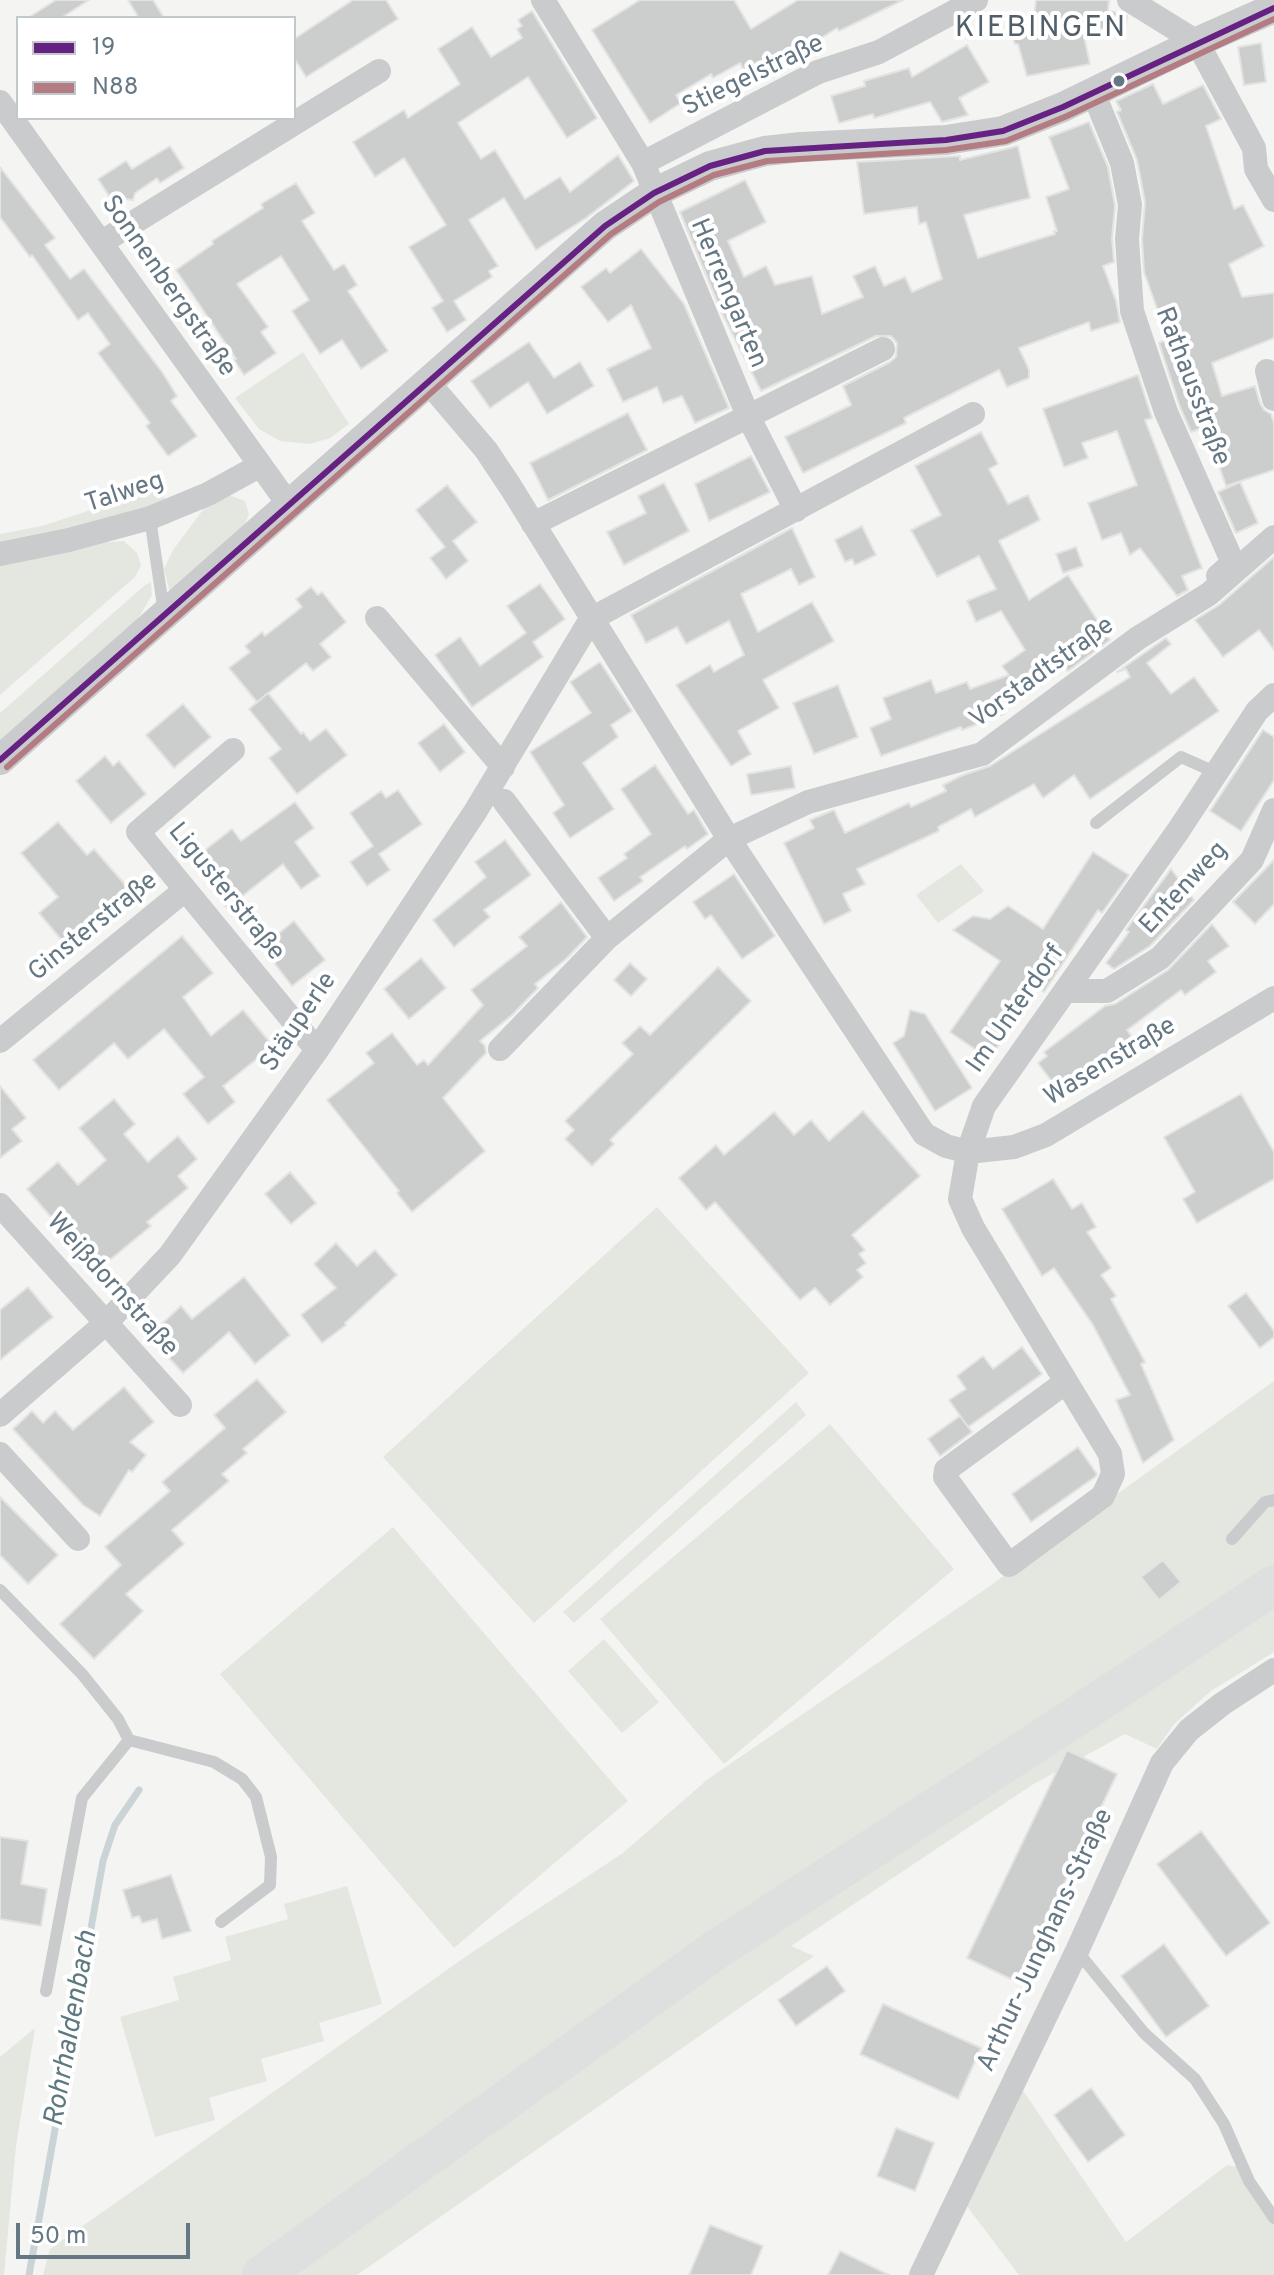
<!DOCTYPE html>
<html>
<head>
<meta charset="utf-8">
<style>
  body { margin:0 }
  #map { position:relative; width:1274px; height:2275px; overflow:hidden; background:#f4f4f2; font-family:Overpass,sans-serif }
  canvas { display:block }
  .legend { position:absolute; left:16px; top:16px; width:280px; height:104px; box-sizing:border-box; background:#fff; border:2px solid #c1c9cd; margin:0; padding:10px 14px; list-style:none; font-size:24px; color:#647783 }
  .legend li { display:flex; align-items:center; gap:16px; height:40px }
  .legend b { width:40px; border:2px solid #c1c9cd }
  .scale { position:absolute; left:16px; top:2223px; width:174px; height:36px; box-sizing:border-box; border:4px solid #647783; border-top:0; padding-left:10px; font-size:24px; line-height:28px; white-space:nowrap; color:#647783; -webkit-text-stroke:6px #fff; paint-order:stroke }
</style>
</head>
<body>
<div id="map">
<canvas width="1274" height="2275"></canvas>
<ul class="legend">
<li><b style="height:10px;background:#652282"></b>19</li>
<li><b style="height:10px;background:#b37b82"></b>N88</li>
</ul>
<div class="scale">50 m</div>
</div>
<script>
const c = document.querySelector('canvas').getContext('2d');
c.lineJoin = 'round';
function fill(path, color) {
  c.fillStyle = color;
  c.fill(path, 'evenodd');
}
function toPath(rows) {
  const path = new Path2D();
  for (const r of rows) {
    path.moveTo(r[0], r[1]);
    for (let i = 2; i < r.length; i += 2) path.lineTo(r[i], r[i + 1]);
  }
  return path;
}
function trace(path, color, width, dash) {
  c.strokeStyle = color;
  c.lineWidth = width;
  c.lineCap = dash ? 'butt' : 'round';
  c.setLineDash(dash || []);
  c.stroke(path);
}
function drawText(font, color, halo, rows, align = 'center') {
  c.font = font + ' Overpass,sans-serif';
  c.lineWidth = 8;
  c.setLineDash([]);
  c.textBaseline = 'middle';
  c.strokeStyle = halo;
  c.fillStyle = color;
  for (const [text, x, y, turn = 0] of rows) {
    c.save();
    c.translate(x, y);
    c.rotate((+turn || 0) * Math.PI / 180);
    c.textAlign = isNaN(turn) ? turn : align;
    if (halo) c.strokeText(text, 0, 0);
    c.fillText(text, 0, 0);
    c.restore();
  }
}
fill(toPath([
  [303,352,349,424,330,438,310,444,280,441,259,429,235,398],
  [158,488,166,500,131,515,0,545,0,534,42,526],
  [226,494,245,501,249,514,243,529,170,593,164,569,173,550,205,507],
  [124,541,137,553,141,566,135,577,0,695,0,562,86,544],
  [151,582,152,595,136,622,0,742,0,713,145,585],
  [961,864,984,891,938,923,916,895],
  [657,1207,809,1373,534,1623,383,1457],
  [1274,1381,1274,1652,1211,1691,1174,1724,1157,1749,1125,1734,1032,1785,791,1946,814,1956,357,2275,43,2275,50,2249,471,1953,623,1853,708,1779,987,1588],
  [796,1402,806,1415,574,1623,563,1612],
  [830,1424,954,1569,724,1764,600,1619],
  [393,1527,628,1801,454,1948,220,1674],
  [604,1639,659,1702,622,1733,568,1671],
  [347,1886,382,2004,319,2023,324,2041,261,2059,267,2081,209,2098,215,2120,155,2137,120,2017,179,2000,173,1977,231,1960,225,1937,288,1919,284,1904],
  [35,2028,16,2146,4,2275,0,2275,0,2057],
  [1022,2089,1126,2242,1227,2165,1243,2168,1274,2218,1274,2275,1019,2275,966,2205]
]), '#e4e7e0');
trace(toPath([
  [29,2275,103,1861,115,1825,139,1790]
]), '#cad3d5', 7);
const building = toPath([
  [56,0,89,0,61,18,28,18,56,0],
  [128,0,153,0,164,18,139,18,128,0],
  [353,0,386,0,398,19,306,77,294,58,294,39,353,0],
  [640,0,734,0,751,29,798,0,903,0,839,31,837,28,794,55,790,49,746,74,740,63,713,78,711,74,676,95,681,103,650,123,592,30,640,0],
  [1036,0,1109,0,1108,11,1121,13,1127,16,1125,31,1082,27,1090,64,1027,76,1018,44,1015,44,1006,20,1034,18,1036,0],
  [532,11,597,118,567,138,528,77,458,123,481,159,495,150,525,199,560,177,570,192,618,155,634,181,586,218,536,250,504,198,469,220,498,266,489,271,492,277,454,301,466,320,447,332,432,308,443,301,409,247,446,225,404,158,375,177,353,142,404,110,408,118,460,84,438,49,472,27,491,57,522,38,517,29,522,26,518,20,532,11],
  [1261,43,1266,82,1244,85,1238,47,1261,43],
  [967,45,989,82,959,98,968,115,942,122,930,102,874,118,873,114,839,123,831,96,865,86,864,81,909,68,912,77,967,45],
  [1153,84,1163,104,1203,85,1221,119,1206,126,1234,209,1243,205,1264,246,1229,264,1242,297,1274,293,1274,338,1212,363,1222,396,1255,386,1260,403,1264,410,1271,414,1274,423,1274,470,1226,486,1206,427,1191,432,1180,407,1159,343,1168,339,1144,272,1142,239,1145,202,1137,160,1117,112,1121,110,1116,101,1153,84],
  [1089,122,1108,167,1115,206,1112,238,1114,262,1103,266,1116,301,1120,322,1091,331,1089,322,1019,348,1029,370,1029,378,1007,387,999,370,904,418,906,423,803,473,785,437,851,405,843,386,890,362,896,357,897,343,891,336,876,336,761,391,722,313,680,212,745,180,766,222,728,241,744,277,766,266,775,285,812,276,822,314,863,297,853,276,875,266,884,286,905,277,912,292,942,279,926,222,919,224,917,207,864,214,857,162,960,156,960,160,1018,146,1030,198,964,215,978,258,1055,234,1054,231,1057,231,1046,197,1069,189,1049,137,1089,122],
  [170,146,184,168,160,183,157,178,135,193,133,200,126,199,115,205,98,179,126,161,132,169,170,146],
  [0,167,55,238,45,245,70,279,84,269,162,372,177,396,171,401,197,436,168,456,146,426,150,423,98,353,110,344,88,313,78,320,32,255,30,257,0,217,0,167],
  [296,183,315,213,302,221,334,270,344,264,357,285,348,291,388,351,361,369,342,340,320,354,292,311,309,300,281,256,237,284,268,327,261,332,276,353,244,375,234,360,236,359,176,270,213,244,212,241,263,208,261,204,296,183],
  [641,249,684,304,729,408,695,423,682,396,663,403,657,387,623,402,607,369,651,348,631,305,608,322,581,287,606,268,610,273,641,249],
  [529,342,554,378,580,362,594,386,547,414,528,382,490,408,471,381,529,342],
  [1138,375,1152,418,1145,420,1202,568,1182,576,1188,590,1177,596,1140,548,1130,555,1121,533,1102,540,1088,503,1137,485,1117,431,1082,443,1088,458,1064,467,1043,409,1138,375],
  [628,413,647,450,548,500,530,463,628,413],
  [981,432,998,464,989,469,1008,504,1028,495,1040,520,999,541,1029,600,1068,575,1110,640,1068,671,1063,665,1003,709,1004,714,962,730,961,727,881,756,870,728,891,719,883,698,931,680,936,693,967,682,970,689,1009,675,1002,666,1025,650,1001,611,976,622,967,601,996,589,979,556,937,577,911,530,941,515,915,466,981,432],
  [751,456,770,492,709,521,695,484,751,456],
  [1240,482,1258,523,1236,533,1218,492,1240,482],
  [664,483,689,531,624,565,607,532,646,513,638,496,664,483],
  [447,485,477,522,453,541,468,561,446,579,430,558,445,547,416,510,447,485],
  [862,526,876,555,855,565,852,559,845,562,835,540,862,526],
  [792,528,815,577,799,585,791,569,741,594,758,632,812,602,834,641,763,680,779,708,738,731,751,754,731,766,676,685,710,665,714,672,744,655,729,621,686,644,677,627,646,643,631,615,792,528],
  [1076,547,1083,566,1063,573,1056,554,1076,547],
  [1274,557,1274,650,1259,630,1223,657,1195,620,1219,605,1274,557],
  [540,584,565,619,533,642,543,657,472,707,435,655,460,637,480,666,526,633,507,606,540,584],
  [311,587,318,595,322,592,346,622,320,644,331,657,313,671,306,663,257,702,229,668,250,652,245,646,262,632,265,636,302,607,296,599,311,587],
  [1166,638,1171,644,1147,663,1171,694,1194,677,1219,711,1090,799,1074,775,1043,798,1034,784,975,817,971,809,938,827,939,831,857,869,865,884,843,894,851,911,824,924,784,843,814,828,810,820,834,810,845,833,909,803,911,807,946,791,943,785,963,775,990,766,1130,677,1126,669,1117,672,1166,638],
  [600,662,632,711,611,725,618,737,583,763,614,809,570,838,553,813,564,805,530,752,591,713,570,682,600,662],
  [838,685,858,737,814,754,793,703,838,685],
  [268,693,301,734,303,732,310,741,326,729,347,755,297,794,269,758,281,749,249,709,268,693],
  [183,704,211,737,174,768,146,735,183,704],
  [444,724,465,752,440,772,418,743,444,724],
  [1263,730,1274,737,1274,780,1241,831,1210,811,1263,730],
  [105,756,113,766,119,761,146,794,111,823,76,781,105,756],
  [655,765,688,814,694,810,708,834,687,849,685,846,640,877,643,881,614,901,598,878,627,858,624,854,651,834,621,789,655,765],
  [791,766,795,788,751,795,747,774,791,766],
  [398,790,422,824,379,854,390,870,367,886,350,862,373,846,350,813,381,791,386,798,398,790],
  [295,802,314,828,295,842,320,876,301,889,283,864,227,908,191,861,232,829,241,841,295,802],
  [58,822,87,855,94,849,128,888,97,915,102,921,69,949,39,913,58,897,21,853,58,822],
  [505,840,531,875,484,910,490,917,454,947,433,920,486,877,475,862,505,840],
  [1093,852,1129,875,1102,913,1098,910,1044,992,1031,983,996,1034,1003,1039,989,1059,950,1032,1000,961,953,930,973,916,990,919,1008,906,1043,929,1093,852],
  [1274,860,1274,904,1255,924,1233,902,1274,860],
  [1171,869,1194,900,1150,946,1114,969,1106,963,1129,932,1126,930,1171,869],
  [734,874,775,936,742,959,711,915,705,919,693,902,734,874],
  [561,902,587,937,566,959,535,984,538,988,512,1015,480,1041,485,1046,486,1053,443,1098,485,1151,412,1212,397,1193,399,1191,327,1100,374,1063,366,1053,392,1033,417,1065,424,1060,428,1065,483,1005,471,990,527,946,519,937,561,902],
  [294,921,325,960,292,986,262,947,294,921],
  [1212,924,1229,946,1208,961,1216,972,1185,995,1181,990,1127,1030,1136,1043,1089,1078,1081,1068,1056,1087,1038,1063,1047,1056,1044,1052,1105,1006,1115,1004,1168,970,1212,924],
  [182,936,213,973,183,997,211,1036,243,1010,273,1046,223,1086,235,1102,208,1124,183,1094,204,1077,164,1029,128,1059,114,1043,59,1090,33,1060,182,936],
  [421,958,446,988,409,1019,384,989,421,958],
  [630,963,647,979,631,996,614,980,630,963],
  [718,967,751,1001,610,1140,614,1144,592,1166,565,1139,574,1130,565,1121,633,1054,622,1043,640,1026,650,1035,718,967],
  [910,1010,925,1014,972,1088,935,1111,893,1043,904,1036,910,1010],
  [0,1086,26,1118,12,1129,22,1141,0,1158,0,1086],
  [1241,1094,1274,1152,1274,1179,1197,1223,1183,1199,1195,1192,1164,1137,1241,1094],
  [114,1099,135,1124,124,1134,148,1162,178,1136,197,1159,178,1176,188,1188,147,1222,151,1226,94,1273,66,1239,68,1237,27,1189,58,1162,78,1185,106,1160,79,1128,114,1099],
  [863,1111,920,1176,852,1235,865,1250,859,1254,866,1263,857,1270,863,1277,830,1305,815,1288,800,1300,715,1202,706,1210,679,1178,716,1145,724,1155,774,1112,794,1135,811,1120,829,1141,863,1111],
  [290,1172,316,1203,291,1224,265,1194,290,1172],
  [1053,1179,1072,1209,1082,1203,1096,1227,1087,1232,1111,1268,1101,1275,1116,1296,1111,1299,1145,1362,1141,1364,1174,1440,1143,1463,1116,1400,1130,1395,1093,1325,1054,1268,1042,1276,1002,1209,1053,1179],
  [336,1243,357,1266,375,1250,397,1275,345,1323,346,1325,322,1343,301,1315,336,1288,314,1264,336,1243],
  [244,1277,290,1335,255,1364,229,1332,183,1373,149,1336,181,1306,192,1319,244,1277],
  [28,1287,53,1317,0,1360,0,1310,28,1287],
  [1246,1293,1274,1331,1274,1337,1260,1348,1228,1306,1246,1293],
  [1022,1347,1042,1374,968,1427,949,1400,966,1389,957,1376,983,1356,993,1369,1022,1347],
  [257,1379,286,1412,243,1449,247,1453,222,1474,229,1481,172,1530,184,1544,126,1594,143,1611,94,1659,60,1624,121,1565,105,1547,170,1491,162,1482,225,1428,214,1415,257,1379],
  [124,1387,154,1422,130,1442,146,1455,132,1472,129,1470,100,1516,83,1505,13,1429,32,1411,43,1423,55,1411,73,1430,124,1387],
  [960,1416,972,1432,940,1456,928,1439,960,1416],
  [1078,1447,1097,1474,1095,1477,1031,1522,1012,1494,1078,1447],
  [0,1497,58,1555,28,1584,0,1555,0,1497],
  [1163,1560,1181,1582,1159,1600,1141,1577,1163,1560],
  [1067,1750,1117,1774,1017,1982,967,1958,1067,1750],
  [1201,1831,1270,1923,1226,1956,1157,1864,1201,1831],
  [0,1837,28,1841,21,1884,47,1889,41,1926,0,1919,0,1837],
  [171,1875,191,1931,162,1939,157,1919,142,1923,139,1916,132,1918,123,1890,171,1875],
  [1164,1944,1209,2006,1166,2037,1121,1976,1164,1944],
  [827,1966,845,1991,796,2026,778,2000,827,1966],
  [883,2004,981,2048,958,2099,860,2054,883,2004],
  [1091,2088,1125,2135,1088,2162,1054,2115,1091,2088],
  [896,2128,934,2143,915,2191,877,2176,896,2128],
  [710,2225,763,2246,751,2275,689,2275,710,2225],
  [840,2251,889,2275,828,2275,840,2251]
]);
fill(building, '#cccece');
trace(building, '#e3e3e2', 2);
trace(toPath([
  [150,518,164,613],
  [1096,823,1181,757,1217,773],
  [1232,1539,1265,1502,1274,1500],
  [0,1590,82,1674,118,1719,129,1740,214,1762,242,1779,256,1797,271,1857,270,1885,221,1922],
  [1077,1951,1144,2033,1195,2079,1224,2124,1249,2181,1274,2218],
  [46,1991,82,1798,129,1740]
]), '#cacbcc', 12);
trace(toPath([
  [543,0,643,163,748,416,796,510],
  [1129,0,1197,42,1254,148,1256,169,1274,200],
  [1093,92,1122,163,1130,205,1127,239,1132,311,1166,412,1233,563,1218,576],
  [0,102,289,505],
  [643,163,818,72,879,52,976,0],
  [102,242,379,71],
  [1267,371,1274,399],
  [428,382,486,450,510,486,729,839,924,1134,946,1146,968,1152,1014,1147,1046,1135,1274,998],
  [533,524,883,349],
  [0,554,69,540,150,518,208,494,259,466],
  [377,618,503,767],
  [233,750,138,832,317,1050],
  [504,801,607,938],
  [1066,991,1107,991,1160,958,1252,860,1274,810],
  [0,1041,185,890],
  [500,1049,607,938,729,839,808,802,982,754,1138,638,1209,594,1274,537],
  [0,1205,180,1405],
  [1066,1382,946,1470,945,1477,1009,1565,1103,1496,1113,1474,1110,1454,973,1228,960,1199,968,1152,984,1106,1178,831,1257,711,1274,695],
  [0,1415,106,1323,170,1255,317,1050,475,812,591,619,973,414],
  [0,1454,78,1539],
  [921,2275,1077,1951,1162,1763,1189,1730,1222,1704,1274,1670]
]), '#cacbcc', 24);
trace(toPath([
  [0,760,573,254,605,226,654,193,710,166,765,151,801,147,946,140,1003,131,1063,107,1197,42,1274,8]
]), '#cacbcc', 30);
trace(toPath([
  [262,2275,717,1949,1071,1720,1274,1585]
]), '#dedfdf', 40);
trace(toPath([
  [0,760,605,226,654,193,710,166,765,151,946,140,1003,131,1063,107,1274,8]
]), '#652282', 6);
trace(toPath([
  [7,767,611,234,659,202,714,175,767,161,946,150,1006,141,1067,116,1274,19]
]), '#b37b82', 6);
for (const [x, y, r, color] of [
  [1119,81,7,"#647783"]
]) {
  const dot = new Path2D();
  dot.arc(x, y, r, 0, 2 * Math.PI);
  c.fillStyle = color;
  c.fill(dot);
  trace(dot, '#fff', 3);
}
drawText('26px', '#647783', '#fff', [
  ["Stiegelstraße",754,77,-26],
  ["Sonnenbergstraße",167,287,55],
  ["Herrengarten",727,294,67],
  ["Rathausstraße",1191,387,69],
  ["Talweg",125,494,-18],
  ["Vorstadtstraße",1043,674,-36],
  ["Entenweg",1185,889,-47],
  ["Ligusterstraße",225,893,51],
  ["Ginsterstraße",94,928,-39],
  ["Im Unterdorf",1017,1010,-55],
  ["Stäuperle",300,1023,-56],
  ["Wasenstraße",1111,1063,-31],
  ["Weißdornstraße",111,1286,48],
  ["Arthur-Junghans-Straße",1047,1941,-65]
]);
drawText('italic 28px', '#5f7980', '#fff', [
  ["Rohrhaldenbach",73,2029,-80]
]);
c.letterSpacing = '2px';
drawText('30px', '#525f68', '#fff', [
  ["KIEBINGEN",1041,30]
]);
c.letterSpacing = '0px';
</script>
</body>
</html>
